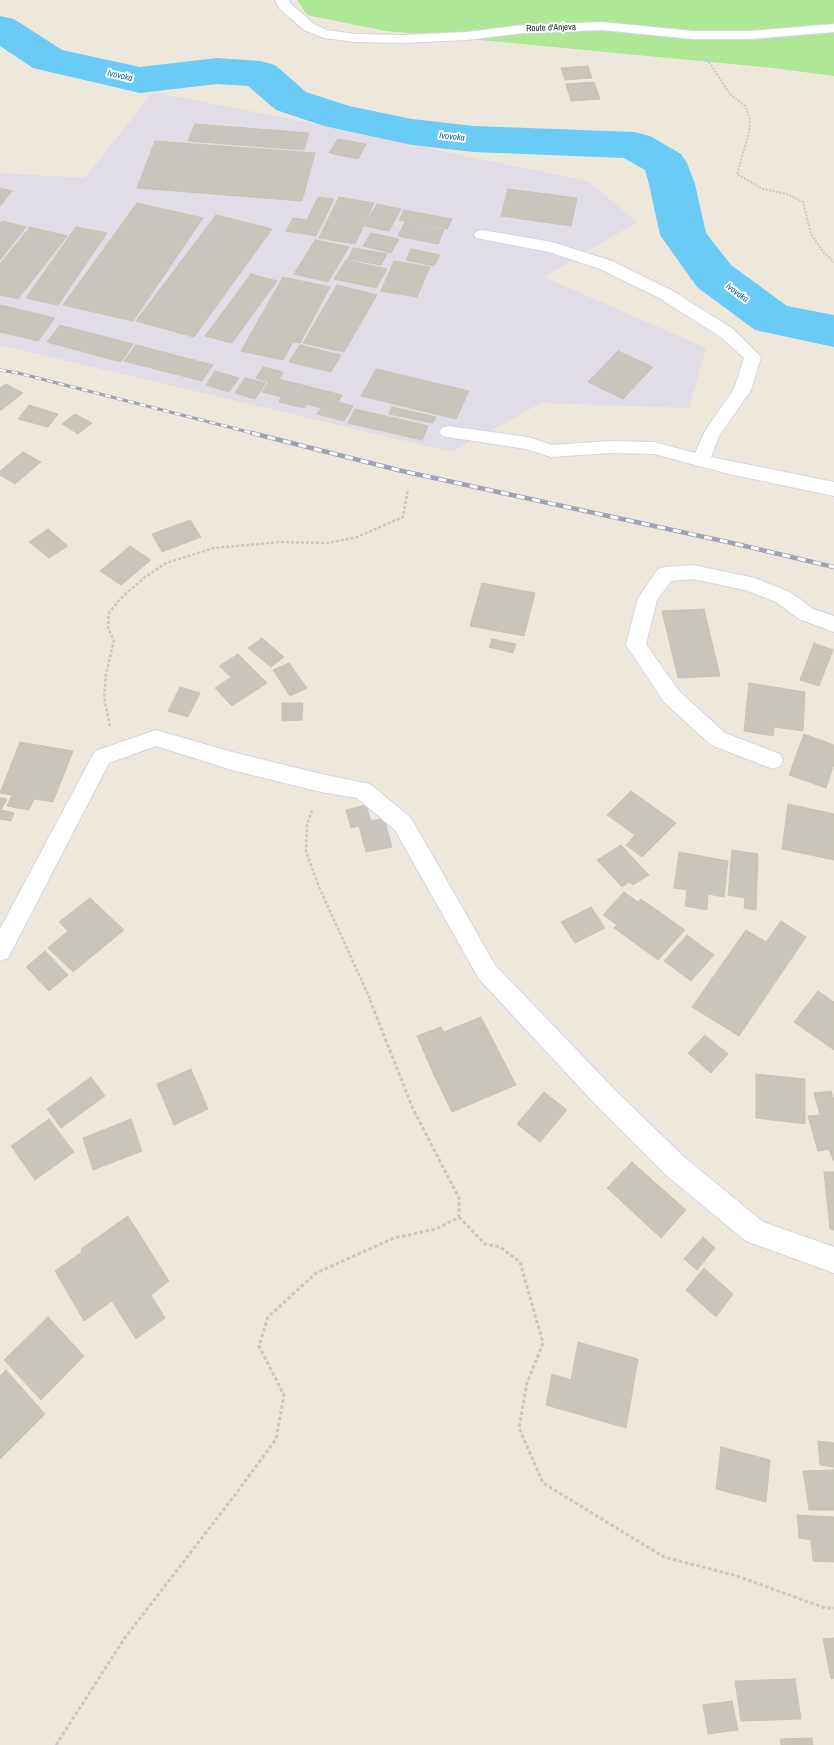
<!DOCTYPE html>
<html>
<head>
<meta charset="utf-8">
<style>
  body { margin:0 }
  canvas { display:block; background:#eee7dc }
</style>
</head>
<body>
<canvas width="834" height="1745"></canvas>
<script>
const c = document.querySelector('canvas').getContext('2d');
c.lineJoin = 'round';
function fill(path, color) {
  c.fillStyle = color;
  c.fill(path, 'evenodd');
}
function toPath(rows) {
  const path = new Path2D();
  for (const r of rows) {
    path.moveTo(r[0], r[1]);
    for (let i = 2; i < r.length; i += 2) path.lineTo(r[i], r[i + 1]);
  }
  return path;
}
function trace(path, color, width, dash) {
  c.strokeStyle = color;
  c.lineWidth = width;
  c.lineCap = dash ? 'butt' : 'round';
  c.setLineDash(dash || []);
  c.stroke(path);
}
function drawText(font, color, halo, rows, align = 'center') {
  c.font = font + ' "Archivo Narrow",sans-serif';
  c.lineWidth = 4;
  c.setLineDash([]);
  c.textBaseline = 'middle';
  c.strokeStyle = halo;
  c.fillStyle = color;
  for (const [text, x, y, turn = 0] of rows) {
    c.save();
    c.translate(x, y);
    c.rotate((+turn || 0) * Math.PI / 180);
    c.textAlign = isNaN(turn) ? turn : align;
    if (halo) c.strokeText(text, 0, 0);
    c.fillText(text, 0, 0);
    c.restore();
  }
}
fill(toPath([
  [153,92,310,123,425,148,588,181,637,222,544,277,706,348,689,408,541,403,452,452,0,345,0,173,85,178]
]), '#e0dde6');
fill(toPath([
  [297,0,834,0,834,76,773,68,386,31,307,15]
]), '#aee896');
fill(toPath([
  [0,16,14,19,62,50,140,67,217,58,260,61,275,65,306,92,349,106,412,119,474,126,634,132,650,136,681,154,687,163,695,184,706,233,731,265,787,306,834,315,834,347,755,330,697,287,660,235,649,184,645,170,624,158,474,152,412,145,324,126,276,110,248,86,217,84,140,93,33,68,0,46,0,16]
]), '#69cbf6');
const building = toPath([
  [588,66,592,78,565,80,561,68,588,66],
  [594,82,600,99,571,101,566,84,594,82],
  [195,124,309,133,304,150,188,141,195,124],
  [338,139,366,144,358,159,329,153,338,139],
  [155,141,315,153,302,201,137,188,155,141],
  [0,188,12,191,0,206,0,188],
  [508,189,577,198,571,226,501,216,508,189],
  [318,197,334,199,316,236,286,231,293,218,307,220,318,197],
  [339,197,374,203,355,244,319,238,339,197],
  [137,203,203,218,133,321,63,305,137,203],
  [377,204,401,209,389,231,364,226,377,204],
  [404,210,452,219,447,229,399,220,404,210],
  [216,215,272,229,194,337,136,321,216,215],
  [2,221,26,227,0,260,0,223,2,221],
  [405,222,444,230,438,244,398,236,405,222],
  [30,227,67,236,18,299,0,295,0,264,30,227],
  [76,227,107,233,58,305,26,298,76,227],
  [371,233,399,239,391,253,363,246,371,233],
  [315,240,349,247,328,282,294,274,315,240],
  [353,248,387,254,381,265,348,259,353,248],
  [411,249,440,255,434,266,406,260,411,249],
  [346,260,387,269,376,288,334,279,346,260],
  [394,261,430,267,417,297,381,291,394,261],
  [251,274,277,281,232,343,205,336,251,274],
  [283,277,330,287,300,343,293,342,283,360,241,351,283,277],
  [337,285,377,295,344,352,303,343,337,285],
  [0,305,55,318,38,341,0,332,0,305],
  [60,325,133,344,121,362,47,342,60,325],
  [136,345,213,365,202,381,124,361,136,345],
  [300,345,341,355,331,372,289,362,300,345],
  [618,351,653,367,623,399,588,382,618,351],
  [263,367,283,372,279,379,342,395,338,402,353,406,344,421,317,414,321,408,307,404,304,408,279,402,281,397,262,392,269,382,256,378,263,367],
  [376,369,469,391,456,419,361,396,376,369],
  [215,371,239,378,229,392,206,385,215,371],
  [245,378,266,383,255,399,235,393,245,378],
  [6,384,23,393,0,411,0,388,6,384],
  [29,405,58,414,48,427,18,419,29,405],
  [392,407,436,417,433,423,389,414,392,407],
  [355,409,428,426,422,440,348,423,355,409],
  [75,414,92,423,78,434,62,424,75,414],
  [23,452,41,462,15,484,0,475,0,471,23,452],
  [190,520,201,537,162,552,152,534,190,520],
  [48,529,68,546,49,558,29,542,48,529],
  [130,546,151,560,121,585,100,571,130,546],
  [482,583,535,593,524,636,470,626,482,583],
  [704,609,720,676,678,678,662,611,704,609],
  [262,638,284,657,271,667,248,648,262,638],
  [492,639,516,644,513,653,489,647,492,639],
  [814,643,833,650,819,686,800,680,814,643],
  [238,654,267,683,232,706,215,688,231,677,219,666,238,654],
  [289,663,307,688,290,696,273,670,289,663],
  [749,683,805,692,803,731,774,727,773,736,744,731,749,683],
  [180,687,200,693,188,717,168,711,180,687],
  [282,703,303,703,302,720,282,721,282,703],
  [804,734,834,745,834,764,826,788,789,775,804,734],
  [20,742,73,751,53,802,34,799,29,810,7,806,12,795,0,793,20,742],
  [631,791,676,823,642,857,626,845,635,835,607,815,631,791],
  [0,798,7,799,1,810,14,813,11,821,0,819,0,798],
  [788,804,834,814,834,860,782,849,788,804],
  [366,805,371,821,384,818,392,847,366,852,359,826,351,828,346,810,366,805],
  [621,845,649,875,633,885,629,882,622,887,597,860,621,845],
  [732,850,758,854,756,910,744,908,745,898,728,895,732,850],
  [679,852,728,861,724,897,708,894,707,910,685,906,687,890,674,888,679,852],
  [624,892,638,902,641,899,685,930,658,960,614,928,617,925,603,915,624,892],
  [90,898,124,930,73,972,48,948,68,931,59,922,90,898],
  [591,907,605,928,575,943,561,922,591,907],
  [781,921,806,937,739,1036,692,1007,746,930,766,942,781,921],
  [687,935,714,955,691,981,664,961,687,935],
  [45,951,68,975,49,991,26,967,45,951],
  [818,991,834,1002,834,1050,794,1022,818,991],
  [481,1017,516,1085,452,1112,434,1075,460,1064,444,1032,481,1017],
  [441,1027,460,1064,434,1075,417,1036,441,1027],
  [705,1035,728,1054,711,1073,688,1053,705,1035],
  [191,1069,208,1109,174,1125,157,1084,191,1069],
  [756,1074,805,1079,805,1124,756,1118,756,1074],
  [91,1077,105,1096,61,1128,47,1109,91,1077],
  [831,1091,834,1100,834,1160,833,1160,829,1149,818,1151,808,1116,820,1115,814,1093,831,1091],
  [544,1092,567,1110,540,1142,517,1124,544,1092],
  [49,1119,74,1152,35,1180,11,1146,49,1119],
  [131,1119,142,1151,93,1170,83,1138,131,1119],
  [632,1162,686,1210,661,1238,607,1188,632,1162],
  [824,1172,834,1172,834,1230,830,1229,824,1172],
  [128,1216,169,1281,151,1295,165,1318,136,1339,112,1301,84,1321,55,1271,82,1252,81,1249,128,1216],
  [703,1237,715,1248,697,1270,684,1259,703,1237],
  [704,1268,733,1294,716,1317,686,1290,704,1268],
  [48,1317,84,1356,41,1400,4,1360,48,1317],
  [578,1342,638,1359,626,1428,546,1405,552,1374,571,1380,578,1342],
  [6,1370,45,1414,0,1459,0,1376,6,1370],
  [818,1441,834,1443,834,1467,820,1465,818,1441],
  [721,1447,770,1460,766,1502,716,1489,721,1447],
  [834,1470,834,1510,809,1510,803,1471,834,1470],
  [797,1515,834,1517,834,1562,813,1561,811,1540,799,1538,797,1515],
  [834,1638,834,1678,831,1679,823,1639,834,1638],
  [795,1679,801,1719,741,1721,735,1681,795,1679],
  [732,1701,738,1730,708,1734,703,1705,732,1701],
  [812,1738,813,1745,781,1745,780,1739,812,1738]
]);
fill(building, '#c9c4bc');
trace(building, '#c9c3b6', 1);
const minor = toPath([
  [275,0,289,0,291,4,314,24,327,30,355,34,403,35,467,32,523,25,602,22,693,31,751,31,834,24,834,32,751,39,693,39,602,30,523,33,467,40,403,43,355,42,324,38,304,30,280,9,275,0],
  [482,230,552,242,612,261,671,290,733,329,761,357,751,390,719,436,711,457,834,482,834,496,729,474,654,454,609,453,551,457,526,449,442,436,439,432,442,428,448,426,528,437,552,445,609,441,654,442,695,453,705,431,734,389,744,358,721,337,659,298,600,269,549,252,476,238,474,235,476,232,482,230],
  [693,565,755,578,790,592,813,609,834,616,834,632,799,619,776,602,745,590,693,579,671,581,657,600,646,644,678,690,725,733,780,754,783,760,780,766,773,769,711,745,664,702,626,645,638,598,658,569,665,567,693,565],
  [156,730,232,752,321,774,370,784,411,818,495,965,615,1090,684,1157,763,1222,834,1247,834,1273,746,1241,666,1175,597,1106,479,979,395,830,357,798,321,792,232,770,156,746,109,763,8,958,0,961,0,929,95,751,156,730]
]);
trace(minor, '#d2d4e5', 2);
trace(toPath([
  [707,59,730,94,745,106,750,119,749,133,737,174,763,189,787,194,803,202,811,234,824,253,834,262]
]), '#c8c8c8', 2, [2, 1.5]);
trace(toPath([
  [110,726,104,697,106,674,114,640,108,628,109,613,120,599,145,577,166,563,214,548,280,542,328,543,357,537,403,517,408,489],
  [312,810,307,825,306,852,319,887,371,1001]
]), '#c8c8c8', 2.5, [3, 2]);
trace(toPath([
  [459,1217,485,1244,500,1247,520,1262,543,1343,527,1383,519,1428,543,1483,664,1557,737,1576,825,1608,834,1608],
  [56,1745,124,1639,235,1495,276,1439,284,1395,259,1346,268,1317,316,1273,394,1238,436,1229,459,1217,459,1198,413,1109,370,1000]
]), '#c8c8c8', 3, [3.5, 2.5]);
fill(minor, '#fff');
const railFar1 = toPath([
  [0,370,18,373,256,434]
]);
const rail = toPath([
  [252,433,402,471,732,543,834,567]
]);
trace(railFar1, '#9fa1b7', 3);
trace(rail, '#9fa1b7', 4.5);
trace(railFar1, '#fff', 2, [6]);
trace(rail, '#fff', 3, [8]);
drawText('9px', '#2b2b2b', '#fff', [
  ["Route d'Anjeva",551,28,-2]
]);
drawText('italic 9px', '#0568a5', '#fff', [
  ["Ivovoka",120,76,13],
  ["Ivovoka",452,137,6],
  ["Ivovoka",737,293,37]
]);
</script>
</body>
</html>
